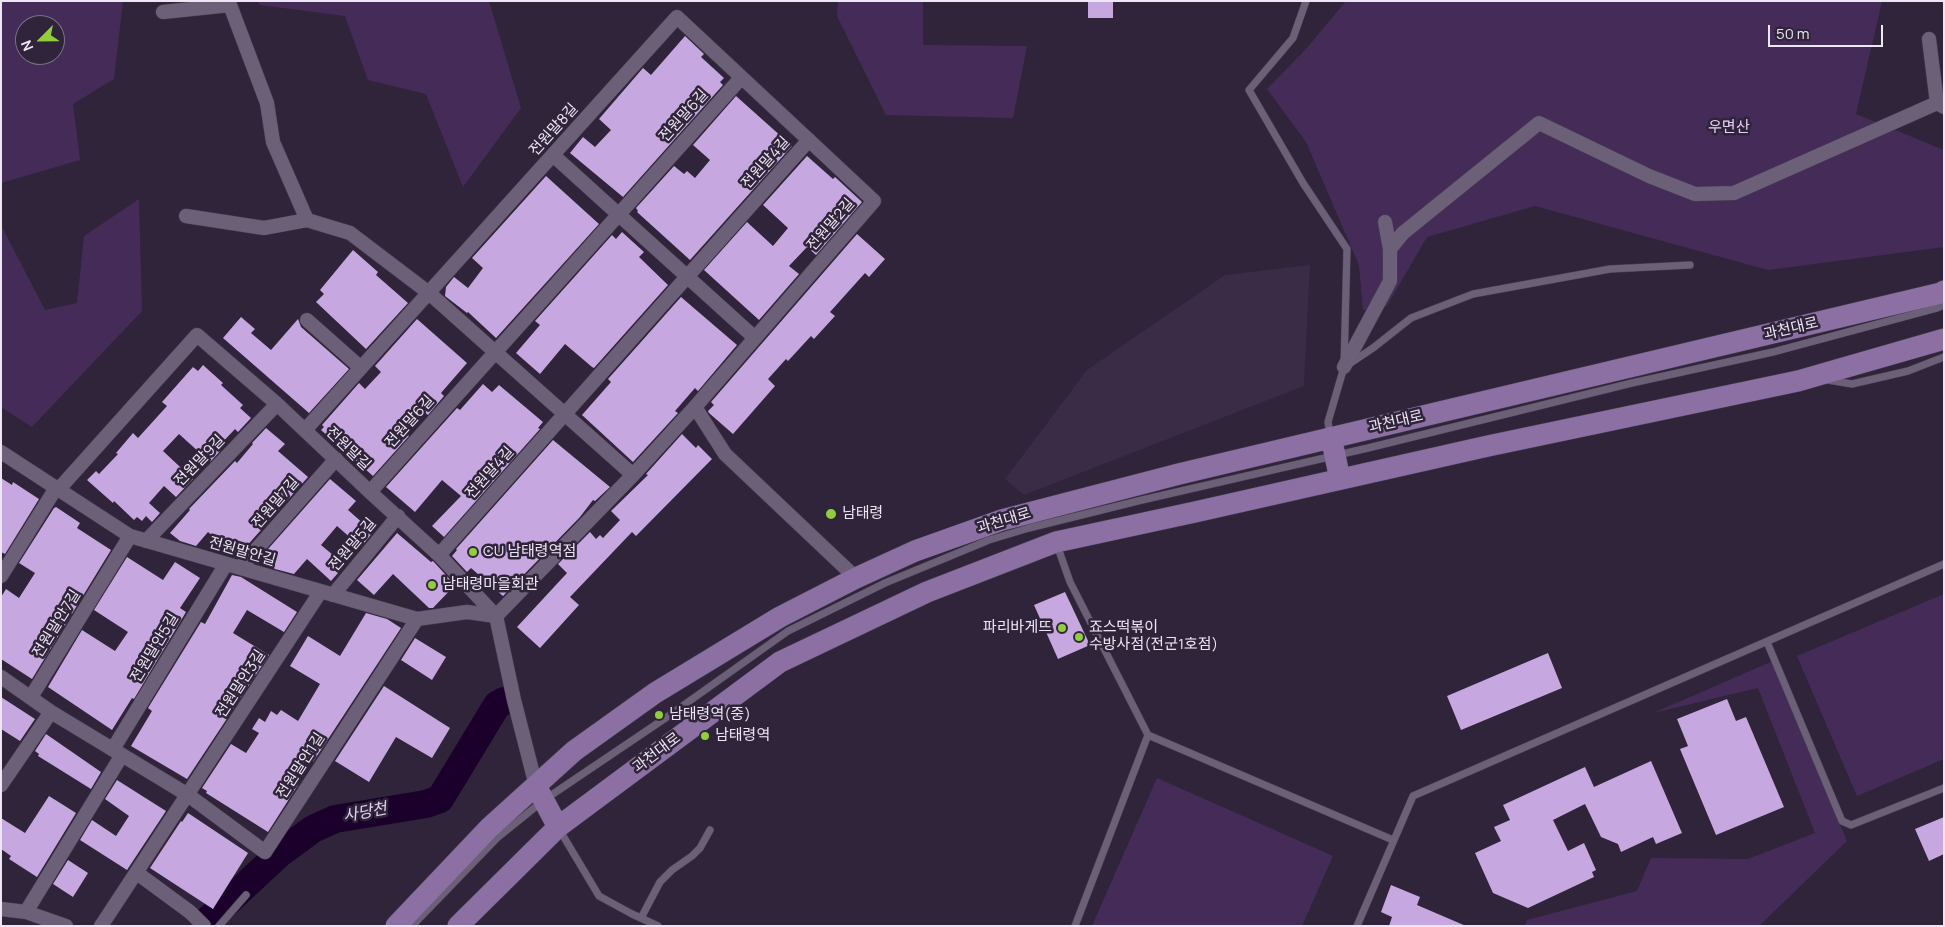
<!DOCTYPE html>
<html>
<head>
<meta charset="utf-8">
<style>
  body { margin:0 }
  #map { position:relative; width:1945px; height:927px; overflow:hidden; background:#2f2439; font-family:Manrope,sans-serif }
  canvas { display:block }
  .frame { position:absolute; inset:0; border:2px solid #ede6f4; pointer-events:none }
  .north { position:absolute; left:15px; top:15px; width:50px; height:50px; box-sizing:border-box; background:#2f2439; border:1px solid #7b7284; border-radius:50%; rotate:247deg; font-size:14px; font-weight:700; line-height:20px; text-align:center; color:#ede6f4 }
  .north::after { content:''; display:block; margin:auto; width:18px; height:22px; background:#92cd3e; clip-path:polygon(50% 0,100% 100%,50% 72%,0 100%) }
  .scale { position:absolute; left:1768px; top:25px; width:115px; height:22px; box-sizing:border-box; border:2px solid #ede6f4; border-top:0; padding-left:6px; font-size:15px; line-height:18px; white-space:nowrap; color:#ede6f4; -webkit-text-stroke:4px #2f2439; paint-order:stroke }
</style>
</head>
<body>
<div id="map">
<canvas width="1945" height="927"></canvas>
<div class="frame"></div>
<div class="north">N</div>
<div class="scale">50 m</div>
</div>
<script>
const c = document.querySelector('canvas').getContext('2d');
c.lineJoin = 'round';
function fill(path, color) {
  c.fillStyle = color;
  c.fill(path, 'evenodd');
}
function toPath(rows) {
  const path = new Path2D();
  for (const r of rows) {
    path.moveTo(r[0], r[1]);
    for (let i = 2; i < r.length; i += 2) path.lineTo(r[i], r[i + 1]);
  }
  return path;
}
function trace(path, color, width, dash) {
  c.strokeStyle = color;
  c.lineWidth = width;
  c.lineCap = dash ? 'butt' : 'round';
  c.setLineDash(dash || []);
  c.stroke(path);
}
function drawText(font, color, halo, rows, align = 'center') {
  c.font = font + ' Manrope,"Noto Sans KR",sans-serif';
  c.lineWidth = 5;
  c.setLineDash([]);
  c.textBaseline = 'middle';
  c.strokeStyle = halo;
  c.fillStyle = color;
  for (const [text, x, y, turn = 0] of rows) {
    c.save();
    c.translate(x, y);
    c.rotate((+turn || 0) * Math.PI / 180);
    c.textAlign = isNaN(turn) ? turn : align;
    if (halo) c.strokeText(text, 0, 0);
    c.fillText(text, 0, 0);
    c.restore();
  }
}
fill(toPath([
  [1310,265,1304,386,1024,495,1005,479,1087,370,1225,275]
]), '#3a2b46');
fill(toPath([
  [1,1,123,1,114,79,73,104,80,160,1,183],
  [25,25,55,25,55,55,25,55],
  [257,1,489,1,521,108,463,187,426,94,368,80,345,16,260,5],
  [838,1,923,1,923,45,1027,46,1013,118,886,115,837,16],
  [1346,1,1882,1,1856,114,1944,150,1944,247,1768,270,1535,206,1427,237,1387,306,1363,310,1359,265,1306,142,1267,89,1306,49],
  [139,199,142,311,32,427,1,407,1,225,45,310,77,303,84,236],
  [1944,594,1944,759,1857,796,1797,656],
  [1773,661,1847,841,1759,926,1525,926,1527,920,1637,891,1651,858,1748,859,1815,833,1758,688,1653,713],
  [1157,778,1333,856,1302,926,1092,926]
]), '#452c58');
trace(toPath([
  [207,921,279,854,313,829,335,819,426,804,440,799,497,705,504,701]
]), '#1a002a', 28);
fill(toPath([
  [1088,1,1113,1,1113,18,1088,18],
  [685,36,704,54,701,57,724,78,720,82,723,85,623,197,570,153,583,137,595,147,611,130,599,119,643,68,651,75],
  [736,96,792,146,690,260,637,212,638,211,636,208,674,166,684,174,687,171,695,178,710,160,693,145],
  [807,156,833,179,835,177,862,202,816,255,807,247,789,266,799,274,759,320,704,270,747,222,773,246,788,228,763,205],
  [546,176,599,224,496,338,468,312,467,313,445,296,446,287,454,277,468,288,483,268,472,258],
  [622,232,644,252,639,257,668,285,594,368,592,367,565,344,540,374,516,353,540,325,535,321,612,235,616,239],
  [857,234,885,259,869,277,865,273,830,312,835,316,814,339,811,336,788,361,786,359,768,379,775,386,733,434,709,413,708,411,714,405,711,402],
  [353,250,378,272,376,275,408,303,366,349,316,302,324,294,320,290],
  [681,297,737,345,698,391,695,388,675,411,678,413,633,462,582,415,611,382,608,379],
  [241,317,255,329,251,333,271,350,298,319,301,327,349,369,309,413,223,338],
  [417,319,467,363,441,393,444,396,428,415,423,411,404,432,409,436,373,476,321,430,324,427,322,425,359,383,365,389,381,372,375,366],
  [203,365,223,383,221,385,243,405,240,408,251,418,238,432,235,429,218,447,221,450,210,462,179,434,163,451,193,479,176,497,164,486,149,503,160,513,152,522,146,516,142,521,137,517,134,520,114,501,113,503,87,480,96,471,99,474,118,454,116,453,133,433,138,438,167,406,162,402,193,367,198,371],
  [483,384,492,392,499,385,543,422,538,428,540,429,444,537,432,526,461,496,442,480,415,512,386,487,457,408,460,410],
  [266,428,285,444,278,451,308,477,237,557,208,532,196,546,180,541,170,533,190,510,189,509,235,461,237,463,253,444,252,443],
  [682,434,696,448,698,445,712,459,636,536,632,532,570,597,579,605,540,648,517,627,567,573,558,564,590,532,596,539,600,535,603,538,620,520,611,511,648,475,646,474],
  [553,440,610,487,595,501,593,500,580,517,503,596,471,568,467,572,452,556,457,550,456,549],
  [1,478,12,485,13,482,39,499,5,554,1,552],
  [330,479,356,501,348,510,373,532,361,547,337,526,321,545,345,565,331,581,307,559,294,574,275,569,261,557],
  [56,507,80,523,77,528,111,550,32,679,1,659,1,597,6,589,19,598,35,573,19,563,54,508],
  [397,533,431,562,433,561,455,585,433,608,429,608,393,574,374,595,357,580],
  [127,557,163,580,175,562,200,578,180,608,186,612,134,699,132,698,112,730,48,687,82,630,115,651,128,632,94,610],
  [232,575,241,577,297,612,284,632,247,610,233,633,269,655,187,779,131,746,152,711,148,708,201,622,205,624],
  [1065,592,1090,645,1058,659,1034,605],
  [366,613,387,619,401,628,313,762,307,758,292,782,298,785,268,832,206,793,207,791,202,788,231,744,246,753,259,733,252,729,259,718,265,722,271,711,277,715,281,710,298,721,320,684,290,666,308,636,340,656],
  [415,638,446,657,432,680,401,660],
  [1548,653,1562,688,1461,730,1447,696],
  [384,686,450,728,432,758,396,737,369,782,335,761],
  [1,697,35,719,20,741,1,729],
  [1727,699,1736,721,1746,717,1784,807,1716,835,1680,749,1688,746,1677,719],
  [46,734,101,772,91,789,38,756,39,754,35,751],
  [1651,761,1682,833,1656,844,1653,837,1621,852,1618,844,1601,837,1585,804,1553,820,1568,851,1584,843,1596,870,1592,872,1594,877,1528,908,1493,893,1475,853,1501,841,1494,827,1510,820,1503,805,1585,767,1594,787],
  [117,780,166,811,127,870,80,840,92,820,116,836,129,816,105,799],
  [49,796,76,813,37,877,9,859,11,856,1,849,1,818,25,833],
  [188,813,248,853,213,909,150,868,181,821,182,822],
  [1944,817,1944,854,1929,861,1915,829],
  [68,860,88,873,73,897,53,884],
  [1391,885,1420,897,1417,905,1466,926,1389,926,1392,917,1381,912]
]), '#c6a7e0');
const service = toPath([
  [1306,1,1293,38,1249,90,1303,183,1347,249,1344,367,1328,422,1330,434],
  [1349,364,1373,348,1411,318,1473,294,1610,269,1690,265],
  [1828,380,1852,384,1908,371,1944,357],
  [1057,545,1070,582,1148,735,1393,840],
  [1767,642,1842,821,1851,825,1944,788],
  [559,829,599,896,632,914,658,926],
  [641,918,660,882,672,870,692,856,700,848,710,830],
  [219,926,246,895],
  [412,926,497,838,544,800,667,717,788,631,885,583,989,540,1029,528,1142,500,1368,448,1632,383,1773,352,1937,308,1944,305],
  [1075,926,1148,735],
  [1357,926,1413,796,1944,564]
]);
const minor = toPath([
  [227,1,230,5,267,103,273,142,307,220,350,233,429,293,633,475],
  [163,12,230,5],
  [1929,39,1937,103],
  [554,156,755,338],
  [186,216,264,228,307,220],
  [1385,222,1390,249],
  [307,320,361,368],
  [1344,367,1390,281,1390,249,1403,233,1539,123,1649,176,1695,194,1734,193,1937,103,1944,107],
  [695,407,725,454,856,578],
  [305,430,677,17,874,201,695,407,633,475,496,616],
  [1,452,130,536,417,619,467,612,496,616],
  [58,490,197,335,277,404,370,492,439,555,496,616,514,700,536,786],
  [370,492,741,78],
  [146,541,277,404],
  [439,555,809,140],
  [240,568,336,459],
  [1,576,56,488],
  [333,595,398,516],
  [1,677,51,712,188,795,265,852,417,619],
  [31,697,130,536],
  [113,749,226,564],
  [1,785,51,712],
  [137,873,190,912,204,926],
  [1,909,26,912,66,926],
  [26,912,122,755],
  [101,926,321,591]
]);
const primary = toPath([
  [1331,437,1340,479],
  [536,786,558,827],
  [396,926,489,828,574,751,655,693,780,617,856,578,915,551,1002,520,1179,474,1941,293,1944,291],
  [458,926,558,827,780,662,927,592,1056,542,1195,512,1488,446,1798,381,1944,339]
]);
trace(service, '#4a4053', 8);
trace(minor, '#4a4053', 15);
trace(primary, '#4a4053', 22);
trace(service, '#6c5f78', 7);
trace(minor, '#6c5f78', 14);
trace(primary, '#8c70a3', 21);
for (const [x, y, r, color] of [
  [831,514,6,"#92cd3e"],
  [473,552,5,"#92cd3e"],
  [432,585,5,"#92cd3e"],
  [1062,628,5,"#92cd3e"],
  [1079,637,5,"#92cd3e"],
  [659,715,5,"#92cd3e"],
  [705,736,5,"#92cd3e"]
]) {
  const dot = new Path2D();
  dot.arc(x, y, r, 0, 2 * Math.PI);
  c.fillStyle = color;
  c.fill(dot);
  trace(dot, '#2f2439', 2);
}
drawText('15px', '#ede6f4', '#2f2439', [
  ["전원말6길",684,116,-48],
  ["전원말8길",554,130,-48],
  ["전원말4길",766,163,-48],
  ["전원말2길",831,225,-49],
  ["과천대로",1791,329,-13],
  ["전원말6길",410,422,-48],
  ["과천대로",1396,422,-13],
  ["전원말길",348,449,44],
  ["전원말9길",200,461,-46],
  ["전원말4길",490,473,-48],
  ["전원말7길",276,503,-49],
  ["과천대로",1004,521,-17],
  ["전원말5길",353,545,-50],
  ["전원말안길",242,552,16],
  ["전원말안7길",57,624,-58],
  ["전원말안5길",155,648,-59],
  ["전원말안3길",241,684,-57],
  ["과천대로",657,753,-37],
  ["전원말안1길",301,766,-57]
]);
drawText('15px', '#e8cefe', '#2f2439', [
  ["우면산",1729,128]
]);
drawText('15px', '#ede6f4', '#2f2439', [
  ["남태령",842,514],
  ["CU 남태령역점",483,552],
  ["남태령마을회관",442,585],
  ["파리바게뜨",1052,628,"right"],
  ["죠스떡볶이",1089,628],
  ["수방사점(전군1호점)",1089,645],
  ["남태령역(중)",669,715],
  ["남태령역",715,736]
], 'left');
drawText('italic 16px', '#e5d4f4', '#2f2439', [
  ["사당천",365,813,-11]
]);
</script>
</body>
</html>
